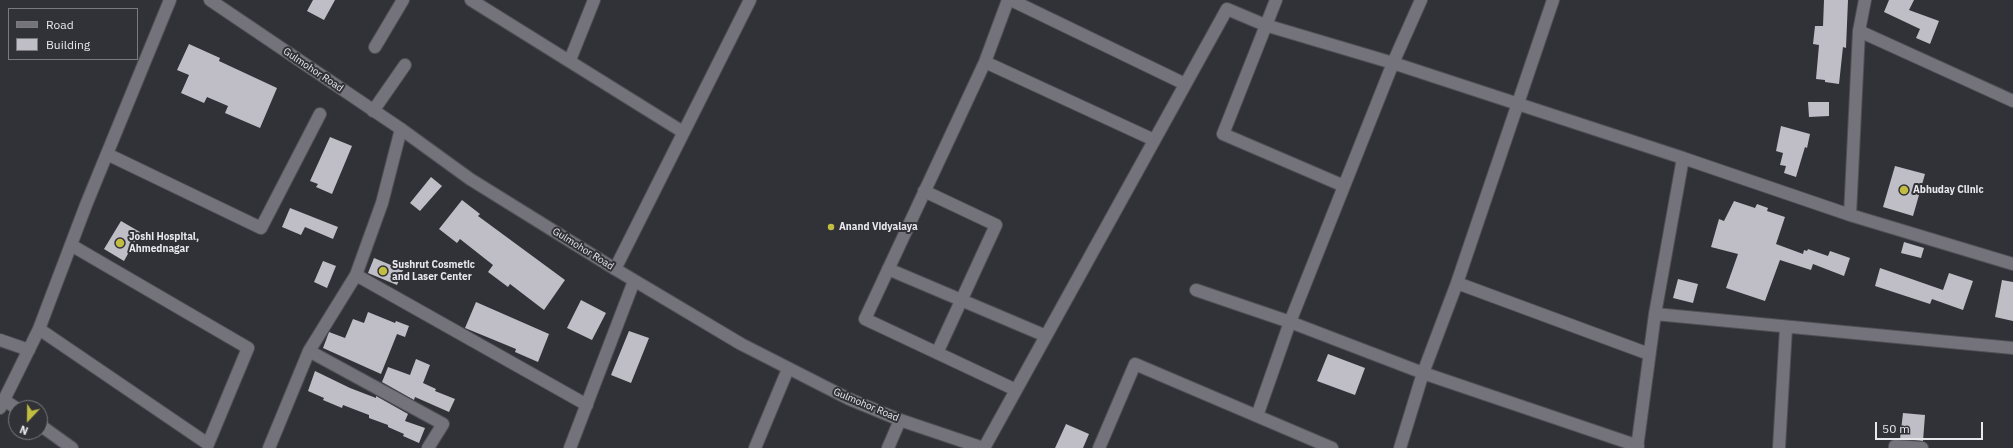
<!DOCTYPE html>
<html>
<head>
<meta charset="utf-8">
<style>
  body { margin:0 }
  #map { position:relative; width:2013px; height:448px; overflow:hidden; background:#313138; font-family:"IBM Plex Sans",sans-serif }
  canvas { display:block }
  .legend { position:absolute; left:8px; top:8px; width:130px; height:52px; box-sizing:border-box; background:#313138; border:1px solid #7b7a80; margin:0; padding:5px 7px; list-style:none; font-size:12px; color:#e9e8ed }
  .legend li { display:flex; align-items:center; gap:8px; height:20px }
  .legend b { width:20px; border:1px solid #7b7a80 }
  .north { position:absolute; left:8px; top:400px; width:40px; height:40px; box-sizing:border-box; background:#313138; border:1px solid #7b7a80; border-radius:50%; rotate:202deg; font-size:11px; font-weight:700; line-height:16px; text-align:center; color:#e9e8ed }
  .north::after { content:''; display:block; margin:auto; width:14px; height:18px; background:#c1bd40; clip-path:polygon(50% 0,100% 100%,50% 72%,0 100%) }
  .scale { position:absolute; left:1875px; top:422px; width:108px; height:18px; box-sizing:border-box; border:2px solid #e9e8ed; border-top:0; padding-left:5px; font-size:12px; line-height:14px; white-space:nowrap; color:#e9e8ed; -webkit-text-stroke:3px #313138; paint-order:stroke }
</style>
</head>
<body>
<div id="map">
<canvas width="2013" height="448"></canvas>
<ul class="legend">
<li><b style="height:5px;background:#74737b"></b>Road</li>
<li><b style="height:11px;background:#bfbec7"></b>Building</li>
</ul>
<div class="north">N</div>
<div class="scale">50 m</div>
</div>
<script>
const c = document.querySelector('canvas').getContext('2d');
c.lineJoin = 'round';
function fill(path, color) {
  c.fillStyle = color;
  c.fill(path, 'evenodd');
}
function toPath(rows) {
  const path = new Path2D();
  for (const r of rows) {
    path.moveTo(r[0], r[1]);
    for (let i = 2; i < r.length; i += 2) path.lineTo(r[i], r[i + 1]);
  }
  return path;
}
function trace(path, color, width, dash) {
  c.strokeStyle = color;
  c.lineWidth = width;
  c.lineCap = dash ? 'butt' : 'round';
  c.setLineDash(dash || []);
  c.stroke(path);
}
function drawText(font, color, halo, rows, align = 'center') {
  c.font = font + ' "IBM Plex Sans",sans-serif';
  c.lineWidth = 4;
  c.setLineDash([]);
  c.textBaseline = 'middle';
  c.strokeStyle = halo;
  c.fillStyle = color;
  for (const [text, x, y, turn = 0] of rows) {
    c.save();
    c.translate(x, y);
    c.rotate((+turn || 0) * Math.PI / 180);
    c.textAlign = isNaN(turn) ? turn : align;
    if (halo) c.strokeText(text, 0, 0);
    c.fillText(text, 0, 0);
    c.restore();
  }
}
fill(toPath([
  [313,0,335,0,324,20,307,11],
  [1824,0,1848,0,1846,48,1843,47,1839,84,1825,82,1825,80,1816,79,1819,45,1813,44,1815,26,1823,26],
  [1889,0,1914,0,1909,10,1939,21,1930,44,1916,38,1920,29,1884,12],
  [189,44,220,58,219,61,277,88,260,128,225,113,228,106,207,97,204,103,181,93,189,75,177,70],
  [1808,102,1829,102,1829,116,1809,117],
  [1781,126,1810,134,1807,148,1805,147,1796,177,1784,173,1786,166,1780,165,1783,153,1776,151],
  [330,137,352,146,332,194,316,187,318,184,310,181],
  [1895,166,1925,174,1913,216,1883,207],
  [431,177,442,186,420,211,410,203],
  [462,200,480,214,478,216,565,280,544,310,510,284,508,287,488,272,493,265,460,239,457,243,439,229],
  [1734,201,1755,208,1757,204,1768,208,1767,211,1785,217,1776,244,1803,254,1804,250,1807,251,1808,249,1828,256,1830,251,1850,258,1844,276,1813,264,1811,270,1780,260,1765,301,1726,288,1738,254,1711,247,1719,219,1724,221],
  [290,208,338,227,333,239,305,227,301,235,282,227],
  [121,221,140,232,124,261,104,249],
  [1904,242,1924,248,1921,258,1901,253],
  [374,258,403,270,397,285,368,273],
  [323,261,336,266,327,288,314,282],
  [1880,268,1943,290,1949,273,1973,281,1963,310,1932,299,1930,304,1875,286],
  [1678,279,1698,284,1693,303,1673,298],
  [2002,280,2013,282,2013,321,1995,317],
  [581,300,606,313,592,340,567,328],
  [476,302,549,334,538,362,515,352,516,349,465,328],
  [368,312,395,323,396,321,409,326,405,337,397,334,381,374,323,348,329,332,345,338,353,319,364,323],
  [629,331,649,338,631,383,611,375],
  [1328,354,1365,368,1355,395,1317,381],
  [416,359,430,365,423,383,436,389,435,391,455,399,449,412,415,397,414,400,382,382,388,367,410,375],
  [315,371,350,388,376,398,376,396,408,414,405,421,425,428,419,443,403,436,404,434,388,427,388,425,369,418,369,415,343,405,342,408,323,400,324,398,308,391],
  [1903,413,1925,415,1923,441,1900,439],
  [1066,424,1089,434,1083,448,1055,448]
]), '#bfbec7');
const street = toPath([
  [471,0,683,132],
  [1011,0,1185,84],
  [1276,0,1223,134,1344,186],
  [1421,0,1393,63,1683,158],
  [1859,31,1865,0],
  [375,47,403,0],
  [570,60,594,0],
  [985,62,1008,0],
  [373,111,405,65],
  [107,154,261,228,320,114],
  [924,191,996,225,937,353],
  [1850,215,1859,31,2013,101],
  [615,269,750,0],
  [888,269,1046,336],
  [356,275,587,405],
  [1457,283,1649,354],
  [1196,290,1290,322,1423,373,1638,446],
  [1655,314,2013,348],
  [39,329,208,444,248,348,71,245],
  [0,340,29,350],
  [309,351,443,424,428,448],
  [1016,390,865,319,985,62,1154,140],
  [4,400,16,408],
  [0,408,39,329,86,205,170,0],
  [40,425,72,448],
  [269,448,309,351,356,275,382,203,401,129],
  [570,448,634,281],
  [755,448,788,369],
  [888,448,900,420],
  [984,448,1227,9,1265,25,1393,63,1290,322,1257,416],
  [1099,448,1135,364,1332,448],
  [1400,448,1423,373,1457,283,1553,0],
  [1637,448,1655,314,1683,158,1850,215,2013,264],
  [1779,448,1786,328],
  [1895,448,1895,446,1922,448]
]);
const secondary = toPath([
  [210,0,401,129,470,179,615,269,741,344,849,399,900,420,983,448]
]);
trace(street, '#4f4f55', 14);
trace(secondary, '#4f4f55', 14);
trace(street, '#74737b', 12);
trace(secondary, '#74737b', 12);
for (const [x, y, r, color] of [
  [1904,190,5,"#c1bd40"],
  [831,227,4,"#c1bd40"],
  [120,243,5,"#c1bd40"],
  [383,271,5,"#c1bd40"]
]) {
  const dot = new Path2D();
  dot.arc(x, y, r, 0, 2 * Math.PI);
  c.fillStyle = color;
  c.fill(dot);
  trace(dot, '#313138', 1.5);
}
drawText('10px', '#e9e8ed', '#313138', [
  ["Gulmohor Road",313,70,34],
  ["Gulmohor Road",583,249,32],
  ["Gulmohor Road",866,405,23]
]);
drawText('bold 10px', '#e9e8ed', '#313138', [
  ["Abhuday Clinic",1913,190],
  ["Anand Vidyalaya",839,227],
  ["Joshi Hospital,",129,237],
  ["Ahmednagar",129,249],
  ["Sushrut Cosmetic",392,265],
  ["and Laser Center",392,277]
], 'left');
</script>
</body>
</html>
